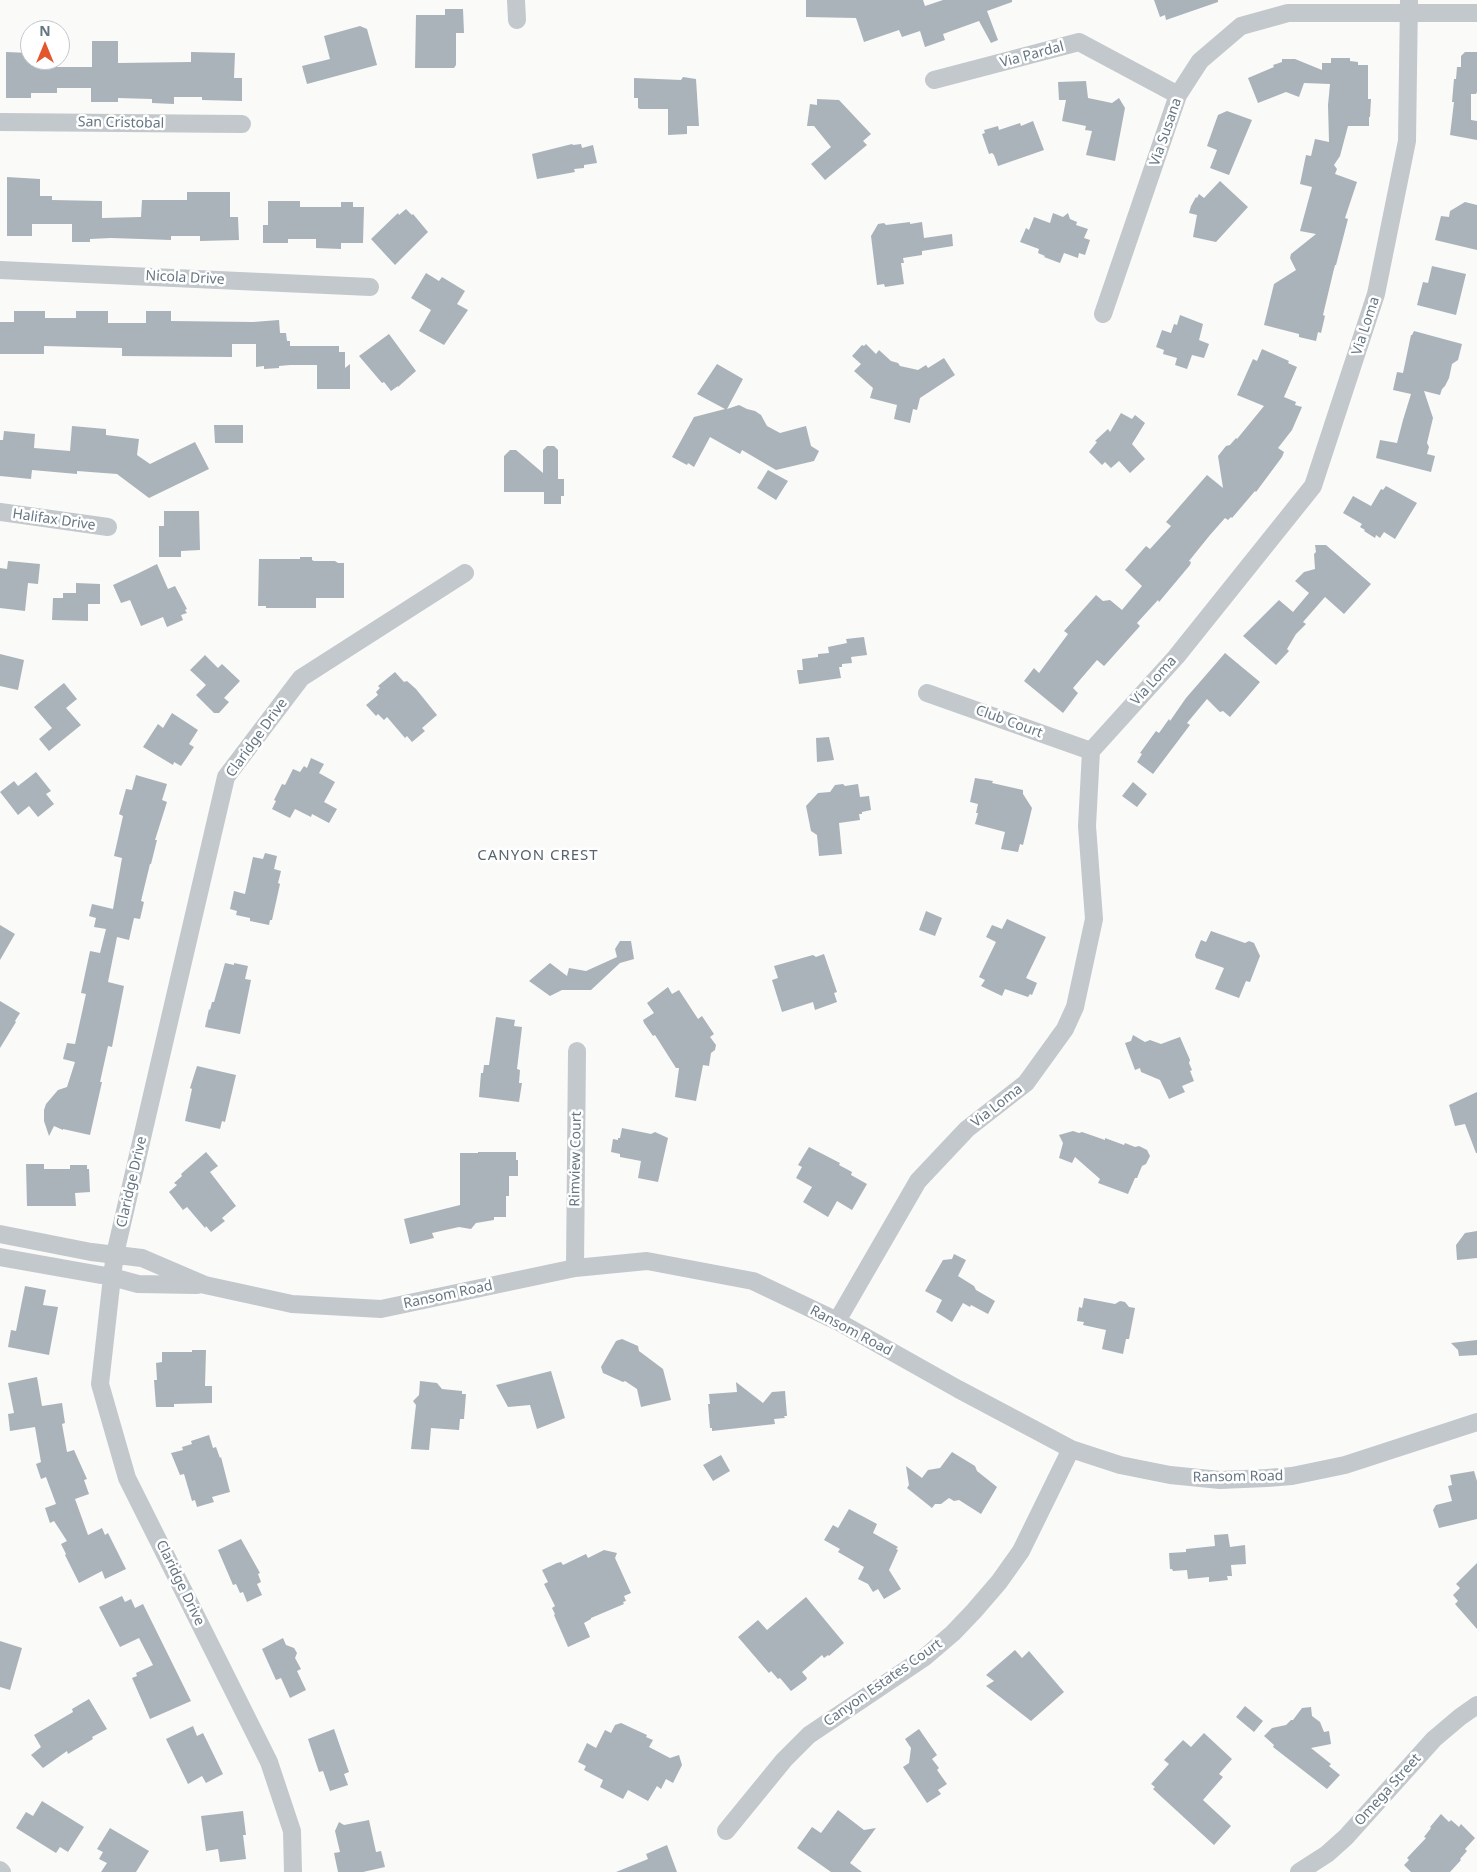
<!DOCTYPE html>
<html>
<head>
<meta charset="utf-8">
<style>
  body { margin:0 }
  #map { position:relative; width:1477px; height:1872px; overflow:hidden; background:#fafaf8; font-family:"Noto Sans",sans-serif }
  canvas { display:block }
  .north { position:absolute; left:20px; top:20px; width:50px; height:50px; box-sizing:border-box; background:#fff; border:1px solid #c1c8cd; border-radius:50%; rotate:0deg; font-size:14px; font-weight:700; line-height:20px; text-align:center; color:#657683 }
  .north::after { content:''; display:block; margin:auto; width:18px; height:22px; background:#e4572e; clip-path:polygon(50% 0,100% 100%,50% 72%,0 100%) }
</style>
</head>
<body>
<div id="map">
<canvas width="1477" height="1872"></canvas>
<div class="north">N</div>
</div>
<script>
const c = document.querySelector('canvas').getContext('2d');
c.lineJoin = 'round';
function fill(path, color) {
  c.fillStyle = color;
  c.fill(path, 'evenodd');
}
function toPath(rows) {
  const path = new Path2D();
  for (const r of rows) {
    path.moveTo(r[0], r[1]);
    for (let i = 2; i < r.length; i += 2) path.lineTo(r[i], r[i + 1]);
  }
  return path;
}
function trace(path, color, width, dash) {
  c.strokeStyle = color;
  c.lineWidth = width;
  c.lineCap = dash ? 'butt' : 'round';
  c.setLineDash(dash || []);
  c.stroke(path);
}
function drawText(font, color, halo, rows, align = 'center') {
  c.font = font + ' "Noto Sans",sans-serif';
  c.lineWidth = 5;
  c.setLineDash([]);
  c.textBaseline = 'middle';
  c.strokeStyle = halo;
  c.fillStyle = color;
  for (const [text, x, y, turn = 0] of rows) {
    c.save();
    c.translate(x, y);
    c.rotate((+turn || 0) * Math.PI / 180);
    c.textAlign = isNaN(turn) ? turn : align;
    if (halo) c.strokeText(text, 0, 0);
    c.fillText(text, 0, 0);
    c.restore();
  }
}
fill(toPath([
  [806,0,923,0,925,6,943,0,1012,0,1012,2,987,11,998,40,991,43,979,21,943,34,945,40,925,47,920,31,902,37,899,30,864,42,856,18,806,17],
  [1154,0,1218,0,1218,2,1166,20,1165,15,1160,17],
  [445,9,463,9,464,33,456,33,456,65,454,68,415,68,416,15,445,15],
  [360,26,367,29,377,65,307,84,302,66,330,59,324,36],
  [92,41,118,41,118,63,191,62,191,52,235,53,234,78,242,78,242,101,202,100,202,97,174,97,174,104,152,103,152,99,118,98,118,102,91,102,91,88,57,88,57,93,31,93,31,98,6,98,6,52,30,53,31,63,57,63,57,67,92,67],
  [1465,52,1477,52,1477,92,1476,94,1471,94,1471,120,1477,121,1477,140,1450,135,1454,102,1452,102,1454,79,1456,79,1457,67,1461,67,1461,56],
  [1331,58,1350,58,1350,61,1358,62,1358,65,1368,65,1368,99,1371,99,1370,117,1369,117,1369,126,1348,126,1340,156,1334,165,1337,169,1335,174,1357,182,1345,218,1348,219,1336,265,1335,265,1333,273,1323,315,1325,316,1321,333,1318,332,1316,341,1299,337,1299,334,1264,325,1274,284,1296,270,1290,258,1291,254,1316,234,1300,231,1312,187,1300,184,1306,155,1311,156,1315,139,1329,142,1328,105,1330,84,1304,83,1299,97,1286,92,1258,103,1248,78,1274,67,1273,65,1282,62,1282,59,1295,59,1322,70,1322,63,1331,63],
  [683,77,696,79,699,126,687,126,687,134,668,135,668,109,640,109,638,108,638,98,634,98,634,78,681,80],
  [1086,81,1088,98,1112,103,1119,98,1125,108,1115,161,1086,155,1092,131,1085,130,1086,126,1062,121,1066,100,1059,100,1058,82],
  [817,99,839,100,871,134,863,141,867,145,825,180,811,164,831,147,814,126,807,126,810,104,817,105],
  [1227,111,1252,120,1229,175,1210,168,1217,150,1207,146,1218,115],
  [1033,121,1044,150,998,166,994,155,992,153,989,154,982,134,985,133,984,130,998,126,999,130,1020,123,1021,126],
  [572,144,573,145,581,144,582,148,593,145,597,163,584,165,584,168,574,169,575,172,537,179,532,154],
  [7,177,40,179,40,196,52,196,52,200,102,201,102,218,141,217,142,200,187,200,187,192,230,192,230,217,238,217,239,240,200,241,200,236,171,236,171,240,111,238,90,239,90,242,72,242,72,224,32,224,32,236,7,236],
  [1220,181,1248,207,1216,242,1193,237,1197,215,1189,213,1191,206,1196,197,1197,198,1199,194,1204,198],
  [268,201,300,201,300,207,341,207,341,202,353,202,353,207,364,207,363,243,341,243,341,249,316,248,316,239,288,239,288,243,263,243,263,225,268,225],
  [1465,202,1477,205,1477,250,1435,240,1441,216,1449,217,1450,211],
  [406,209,412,215,413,214,428,232,395,265,371,239,398,213,399,215],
  [1053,213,1063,217,1068,213,1070,219,1077,222,1076,225,1088,229,1084,238,1090,240,1085,255,1079,253,1078,258,1064,253,1060,263,1044,257,1045,256,1038,253,1039,249,1020,242,1026,228,1029,230,1034,217,1050,223],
  [910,222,910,224,922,222,924,238,952,234,953,246,922,251,922,255,903,258,904,263,901,263,904,284,885,287,884,284,877,285,871,236,878,224,884,223,886,225],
  [1432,266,1466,274,1456,315,1417,305,1423,282,1428,283],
  [426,273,439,281,442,277,465,291,457,304,468,310,444,345,419,331,431,310,411,298],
  [14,311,45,311,45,318,76,318,76,311,108,311,108,323,146,323,146,311,171,311,171,321,253,322,279,320,280,333,286,333,287,341,290,341,290,346,339,346,339,352,345,352,345,368,350,364,350,389,317,389,317,365,290,365,279,366,279,368,264,369,264,366,256,367,256,344,232,344,232,357,122,356,122,348,44,346,44,354,0,354,0,322,14,322],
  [1180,315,1203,324,1199,340,1209,344,1204,358,1192,355,1187,369,1175,365,1177,358,1163,354,1164,350,1156,347,1162,330,1171,333,1174,324,1177,325],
  [1414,331,1462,344,1458,360,1452,364,1449,378,1445,386,1442,389,1440,395,1424,391,1433,418,1427,443,1429,447,1427,454,1435,456,1431,472,1376,458,1380,440,1397,443,1403,420,1411,394,1393,390,1397,372,1403,373,1411,335,1412,335],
  [389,334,416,371,398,387,398,386,391,391,384,382,382,383,359,356],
  [866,344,876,354,879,350,891,361,898,363,900,366,918,370,926,365,928,368,944,358,955,375,920,398,917,410,913,409,910,423,894,419,897,405,870,398,873,388,854,371,861,364,852,356,862,345,864,346],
  [1262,349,1289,361,1288,363,1297,367,1284,397,1296,402,1295,405,1302,407,1292,430,1278,448,1284,452,1282,457,1256,492,1255,491,1232,518,1231,517,1228,520,1225,518,1210,535,1189,561,1191,562,1190,565,1159,602,1158,600,1137,623,1140,626,1106,664,1104,666,1097,660,1073,688,1078,693,1063,713,1024,681,1034,668,1039,673,1068,634,1064,631,1096,595,1103,601,1110,600,1122,610,1142,586,1125,570,1146,546,1150,549,1171,526,1166,522,1207,475,1223,488,1218,456,1226,446,1230,445,1236,438,1237,439,1264,406,1237,395,1253,359,1257,361],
  [717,364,743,379,727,409,739,405,747,409,755,411,761,415,767,426,780,433,806,426,811,446,819,451,814,461,776,470,742,450,740,454,710,437,694,467,688,463,687,465,672,457,694,417,725,409,697,394],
  [1121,413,1132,419,1135,415,1145,423,1132,444,1145,459,1130,473,1119,461,1111,468,1105,462,1102,465,1089,452,1097,442,1095,441,1108,429,1110,432],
  [214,425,243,425,243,443,215,443],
  [72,426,106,429,106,435,139,439,137,455,150,464,195,442,209,469,149,498,117,474,77,471,77,474,32,470,31,479,0,476,0,440,3,440,4,431,35,434,34,448,70,451],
  [547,446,554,446,558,450,558,479,564,479,564,496,561,496,561,504,544,504,544,492,504,492,504,456,510,450,516,450,543,473,543,450],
  [768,470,788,481,776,500,757,488],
  [1386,486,1417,503,1395,539,1384,532,1380,538,1376,535,1375,538,1364,531,1365,530,1360,527,1362,524,1343,513,1353,496,1371,506,1381,489,1383,490],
  [164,511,199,511,200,550,181,551,181,557,159,557,159,526,164,526],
  [1315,545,1326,545,1371,584,1344,614,1325,597,1303,622,1306,624,1296,634,1287,649,1289,651,1276,665,1243,636,1279,600,1293,612,1309,593,1295,581,1304,572,1315,569,1314,554,1316,552],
  [300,557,312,557,312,560,314,561,335,561,338,563,344,563,344,598,316,598,316,608,266,608,266,606,258,606,259,559,300,559],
  [8,561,40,564,38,584,28,583,25,611,0,608,0,568,7,569],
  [157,564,168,589,175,586,187,609,185,610,187,613,181,615,183,620,167,627,163,617,141,626,130,600,121,603,113,585,139,573],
  [76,583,100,584,100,604,88,604,88,621,52,620,53,598,63,598,63,593,76,593],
  [864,637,867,655,851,657,852,663,842,664,842,667,839,667,841,678,799,684,797,670,803,670,802,659,818,657,818,654,829,653,828,647,847,643,846,639],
  [1225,653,1260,682,1230,717,1223,711,1220,712,1207,699,1187,723,1190,725,1153,774,1137,762,1142,754,1140,753,1156,731,1159,733,1169,719,1170,721,1186,698],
  [0,654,24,660,18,690,0,686],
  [205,655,218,668,222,664,240,681,224,698,229,702,219,713,214,713,196,695,206,685,190,670],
  [395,672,404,682,407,681,416,689,437,715,422,728,425,731,412,742,407,736,405,738,387,717,384,720,378,714,376,716,366,705,378,695,376,692,380,688,378,686],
  [64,683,77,699,66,708,81,725,49,751,39,739,52,728,34,707],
  [172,713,198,730,189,744,194,747,181,766,174,762,173,765,143,747,158,724,163,728],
  [829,737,834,760,817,762,816,738],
  [311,758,324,764,319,773,335,782,324,802,337,809,329,823,312,814,311,817,295,809,290,818,272,809,276,801,274,800,282,784,285,785,293,769,300,772,304,766,307,768],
  [36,772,51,791,46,794,54,804,38,817,29,806,18,815,0,792,14,781,18,786],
  [136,775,167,784,162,800,167,802,155,840,157,840,151,864,150,864,141,901,144,902,140,919,134,918,129,940,117,937,108,982,124,986,112,1047,108,1046,100,1082,102,1082,90,1135,63,1129,63,1130,54,1126,49,1136,44,1121,44,1110,46,1104,58,1090,67,1087,75,1062,63,1059,67,1043,75,1044,86,994,81,993,90,951,100,953,106,929,94,927,96,918,89,916,92,904,113,909,122,858,114,856,123,816,119,814,126,789,132,790],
  [975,778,993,781,992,783,1023,790,1023,794,1032,808,1023,845,1020,844,1018,852,1001,849,1005,832,975,824,978,813,976,813,978,804,970,802],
  [1133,782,1147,794,1137,807,1122,796],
  [843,784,845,786,858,784,860,797,869,796,871,810,862,812,862,814,859,814,860,820,839,823,842,854,819,856,817,835,811,831,806,806,818,793,830,792,835,785],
  [265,853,277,856,274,869,281,871,278,883,280,884,272,920,270,920,269,925,250,921,250,918,236,915,237,911,230,909,234,891,245,894,253,857,263,859],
  [926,911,942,918,935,936,919,930],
  [1007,919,1046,937,1026,978,1037,983,1032,995,1030,994,1028,997,1005,989,1002,996,981,986,985,980,979,977,996,942,986,937,992,925,1002,929],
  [0,925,15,934,0,960],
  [1211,931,1245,943,1249,941,1254,943,1260,956,1250,982,1246,981,1239,998,1215,989,1224,968,1196,958,1195,955,1201,940,1206,942],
  [620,941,631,941,634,959,620,963,591,990,562,990,550,996,529,981,550,963,567,976,569,968,586,971,617,957,615,949],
  [824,954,837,992,834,993,837,1002,815,1010,813,1002,782,1012,772,980,778,978,774,966,813,955,816,957],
  [225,963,234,965,234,963,248,966,245,979,251,980,240,1034,205,1027,209,1009,210,1010,212,1002,214,1002],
  [668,987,672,994,679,990,698,1019,702,1016,714,1034,710,1037,716,1045,715,1050,711,1053,709,1066,703,1065,696,1101,675,1097,679,1068,676,1068,655,1035,653,1036,644,1023,643,1020,654,1013,647,1003],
  [0,1001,20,1013,15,1021,16,1022,0,1048],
  [496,1017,515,1020,514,1026,522,1027,517,1069,520,1070,519,1083,522,1083,519,1102,479,1097,481,1073,483,1073,484,1065,489,1065],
  [1133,1035,1145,1042,1150,1040,1161,1044,1180,1037,1190,1060,1189,1063,1192,1070,1190,1071,1194,1081,1182,1086,1185,1092,1169,1099,1160,1080,1141,1072,1140,1068,1135,1070,1125,1043,1131,1041],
  [197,1066,236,1075,225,1122,222,1121,220,1129,185,1121,192,1089,190,1088],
  [1477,1092,1477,1153,1476,1153,1465,1124,1455,1126,1449,1105],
  [622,1128,651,1134,655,1132,668,1138,658,1182,638,1178,641,1161,620,1157,620,1154,611,1152,613,1139,618,1140,618,1138,620,1138],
  [1073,1131,1079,1133,1082,1132,1105,1140,1105,1138,1124,1145,1125,1143,1135,1147,1139,1146,1147,1150,1150,1156,1146,1164,1142,1166,1137,1178,1135,1178,1128,1194,1098,1183,1100,1179,1075,1157,1072,1163,1059,1158,1063,1143,1059,1135],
  [809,1147,840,1163,839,1165,852,1172,851,1175,867,1184,852,1210,837,1201,828,1217,803,1202,812,1187,796,1178,802,1167,798,1165],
  [206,1152,218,1166,210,1172,236,1206,222,1218,225,1221,211,1232,206,1226,205,1228,187,1207,183,1210,169,1192,177,1185,174,1183,182,1176,181,1174],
  [478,1152,516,1152,516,1160,518,1160,518,1176,509,1176,509,1196,506,1196,506,1217,494,1217,494,1220,476,1223,471,1229,459,1227,432,1233,434,1238,410,1244,404,1219,460,1205,460,1153,478,1153],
  [26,1164,44,1164,44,1169,70,1169,70,1165,87,1165,87,1169,89,1169,90,1192,75,1193,76,1206,27,1206],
  [1477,1231,1477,1258,1457,1260,1456,1245,1465,1233],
  [954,1254,966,1260,958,1276,974,1286,976,1290,995,1301,988,1314,971,1305,970,1307,963,1303,952,1322,936,1312,942,1300,925,1291,943,1260,952,1259],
  [25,1286,46,1290,43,1305,58,1307,49,1355,8,1347,11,1330,16,1331],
  [1084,1298,1115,1304,1120,1301,1125,1302,1129,1307,1135,1308,1129,1339,1126,1339,1123,1354,1102,1349,1106,1330,1083,1325,1084,1322,1077,1321,1079,1307,1082,1308],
  [622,1339,638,1346,639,1351,663,1369,671,1400,641,1407,637,1389,625,1381,623,1382,603,1373,601,1367,616,1341],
  [1477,1340,1477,1355,1459,1356,1458,1350,1451,1343],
  [192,1350,206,1350,205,1386,212,1386,212,1403,174,1404,174,1407,156,1407,154,1380,157,1380,156,1363,162,1362,162,1352,192,1352],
  [551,1371,565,1418,537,1429,530,1405,508,1407,496,1385],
  [37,1377,42,1406,62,1403,65,1423,62,1424,67,1452,74,1450,87,1479,84,1480,89,1494,75,1499,88,1535,102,1528,105,1535,108,1533,126,1569,105,1579,102,1571,79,1583,65,1555,66,1554,61,1544,67,1541,54,1521,50,1523,45,1508,56,1504,46,1477,41,1479,36,1464,41,1462,35,1427,10,1431,8,1414,14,1413,8,1383],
  [420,1381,437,1383,442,1389,462,1391,462,1394,466,1394,464,1419,460,1419,459,1430,431,1428,429,1450,411,1449,416,1405,413,1401,419,1395],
  [736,1382,763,1403,772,1392,785,1391,787,1416,784,1416,785,1418,774,1419,775,1424,712,1431,712,1428,710,1428,708,1404,710,1404,709,1394,737,1392],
  [209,1435,213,1448,216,1447,220,1458,221,1457,230,1492,212,1497,214,1502,197,1507,195,1500,192,1501,184,1474,180,1475,171,1453,183,1450,182,1447,192,1444,191,1441],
  [952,1452,975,1466,977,1471,997,1487,981,1514,959,1500,954,1501,949,1498,941,1504,935,1504,932,1508,907,1488,909,1485,906,1466,922,1478,928,1470,940,1468],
  [721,1455,730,1471,713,1481,703,1465],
  [1474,1471,1477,1481,1477,1519,1439,1528,1433,1510,1436,1505,1452,1501,1448,1486,1452,1485,1450,1475],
  [849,1509,877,1524,873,1533,898,1547,896,1549,898,1550,889,1570,901,1589,884,1599,878,1589,873,1592,868,1584,858,1579,864,1567,838,1552,840,1549,824,1540,833,1525,838,1528],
  [1228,1534,1230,1547,1245,1545,1246,1564,1231,1565,1232,1576,1227,1576,1228,1580,1209,1582,1209,1577,1188,1579,1187,1570,1173,1571,1172,1569,1170,1569,1169,1553,1186,1552,1186,1549,1215,1546,1214,1535],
  [241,1539,260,1573,258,1574,261,1582,257,1584,262,1595,247,1602,243,1592,240,1593,236,1584,233,1585,218,1550],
  [604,1550,617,1553,615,1558,631,1593,624,1596,626,1601,623,1602,624,1604,591,1618,591,1619,584,1623,590,1637,568,1647,554,1615,555,1614,552,1608,555,1606,544,1584,548,1582,542,1570,557,1563,561,1562,563,1565,586,1554,588,1558],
  [1477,1563,1477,1629,1455,1604,1458,1601,1453,1595,1460,1588,1456,1584],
  [122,1596,125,1602,131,1599,135,1608,143,1604,191,1701,150,1719,132,1678,137,1676,136,1673,153,1665,139,1638,120,1647,99,1607],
  [806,1597,844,1643,829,1656,828,1655,824,1658,822,1655,802,1672,807,1678,806,1680,791,1691,780,1678,778,1679,771,1671,769,1673,738,1637,758,1620,767,1630],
  [283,1638,286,1645,294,1648,297,1653,295,1658,301,1669,297,1671,306,1690,290,1698,281,1678,276,1680,262,1649],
  [0,1641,22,1648,10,1690,0,1687],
  [1015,1650,1022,1658,1029,1651,1064,1692,1031,1721,986,1686,994,1681,986,1675],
  [89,1699,107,1729,92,1737,93,1739,68,1754,67,1751,43,1768,31,1755,41,1747,34,1735,73,1712,72,1709],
  [1245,1706,1263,1721,1254,1732,1236,1717],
  [1311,1707,1312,1716,1320,1722,1324,1732,1329,1731,1331,1744,1311,1748,1331,1764,1329,1766,1340,1775,1327,1789,1273,1747,1274,1745,1264,1736,1272,1728,1286,1725,1291,1720,1293,1720,1302,1708],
  [621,1723,647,1735,646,1737,653,1740,649,1747,670,1758,679,1755,682,1765,673,1783,666,1779,661,1789,657,1786,648,1801,628,1790,623,1799,600,1787,603,1780,584,1770,586,1766,578,1762,587,1743,596,1748,605,1730,611,1733,615,1725],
  [193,1726,197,1736,203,1733,223,1774,206,1783,202,1776,188,1784,166,1739],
  [334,1729,349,1772,344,1774,348,1785,330,1791,323,1771,319,1772,308,1739],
  [919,1729,937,1755,932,1759,939,1768,937,1770,947,1784,938,1790,941,1794,927,1803,903,1767,909,1763,911,1748,905,1739],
  [1204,1733,1232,1759,1219,1774,1223,1777,1203,1800,1231,1826,1214,1845,1153,1789,1155,1787,1151,1784,1169,1764,1164,1760,1183,1740,1191,1747],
  [42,1801,84,1827,68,1852,60,1847,56,1853,16,1828,26,1812,33,1816],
  [838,1810,864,1830,876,1828,850,1863,862,1872,831,1872,797,1848,812,1827,821,1833],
  [243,1811,246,1835,243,1835,246,1859,220,1862,218,1849,206,1851,201,1816],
  [1441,1814,1449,1822,1451,1820,1459,1827,1461,1824,1475,1838,1465,1849,1467,1851,1460,1859,1461,1860,1450,1872,1411,1872,1404,1865,1409,1860,1407,1858,1426,1838,1424,1837,1431,1828,1430,1827],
  [369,1820,376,1852,381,1851,385,1867,363,1872,338,1872,334,1853,340,1852,335,1831,339,1822,344,1825],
  [110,1828,149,1851,136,1872,101,1872,107,1863,99,1859,103,1852,97,1849],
  [667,1845,677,1872,616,1872,648,1859,646,1854]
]), '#aab3b9');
trace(toPath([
  [516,0,517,20],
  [934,80,1079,42,1178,95],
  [0,122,242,124],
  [0,270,370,287],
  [1103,314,1178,95,1200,61,1241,26,1288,13,1477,13],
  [0,512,108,527],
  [927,693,1091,751],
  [0,1234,91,1252,142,1258,205,1285,292,1304,381,1309,575,1268,647,1261,753,1281,837,1321,958,1389,1071,1449,1120,1465,1170,1475,1220,1480,1267,1478,1292,1476,1345,1465,1477,1422],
  [0,1257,112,1277,138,1284,197,1285],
  [575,1268,577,1051],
  [837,1321,918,1181,967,1129,1026,1083,1065,1029,1075,1007,1094,919,1087,826,1091,751,1176,657,1313,486,1376,294,1407,141,1409,0],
  [726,1831,784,1760,809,1735,925,1657,953,1633,974,1611,999,1582,1021,1551,1071,1449],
  [0,1870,2,1872],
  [293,1872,292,1831,269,1762,127,1478,100,1384,112,1277,115,1254,226,777,301,678,465,573],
  [1299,1872,1327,1854,1346,1837,1434,1739,1460,1717,1477,1705]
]), '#c3c8cc', 18);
drawText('14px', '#657683', '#fff', [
  ["Via Pardal",1032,55,-15],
  ["San Cristobal",121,123,1],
  ["Via Susana",1166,132,-71],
  ["Nicola Drive",185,278,3],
  ["Via Loma",1366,326,-72],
  ["Halifax Drive",54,520,8],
  ["Via Loma",1154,681,-48],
  ["Club Court",1009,722,20],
  ["Claridge Drive",257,738,-54],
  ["Via Loma",997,1106,-38],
  ["Rimview Court",576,1159,-89],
  ["Claridge Drive",132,1182,-77],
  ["Ransom Road",448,1295,-12],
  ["Ransom Road",851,1331,28],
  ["Ransom Road",1238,1477,-1],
  ["Claridge Drive",180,1583,64],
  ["Canyon Estates Court",883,1683,-35],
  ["Omega Street",1388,1790,-48]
]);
c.letterSpacing = '1px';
drawText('15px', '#57646e', '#fff', [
  ["CANYON CREST",538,856]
]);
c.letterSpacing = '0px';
</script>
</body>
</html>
